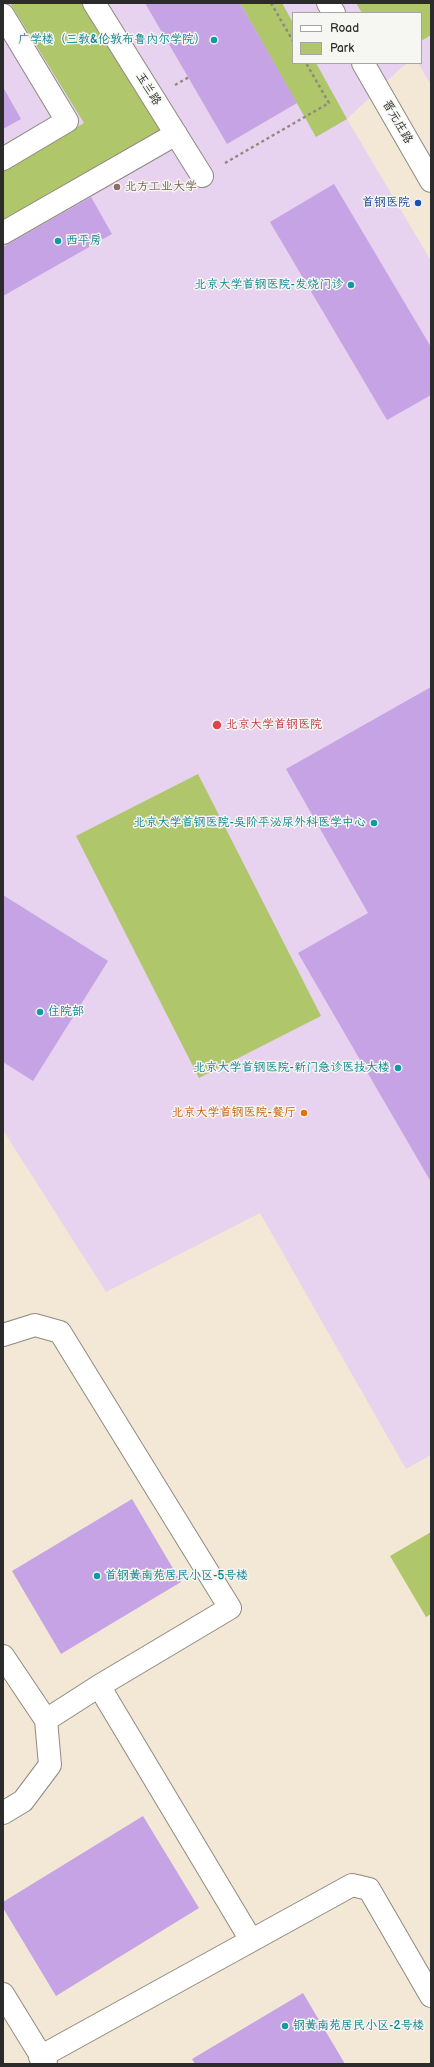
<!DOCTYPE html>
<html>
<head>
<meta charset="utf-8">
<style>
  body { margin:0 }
  #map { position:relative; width:434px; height:2067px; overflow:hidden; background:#f3e8d5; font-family:"Balsamiq Sans",sans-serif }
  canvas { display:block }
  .frame { position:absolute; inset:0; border:4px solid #2b2b2b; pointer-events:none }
  .legend { position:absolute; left:292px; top:12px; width:130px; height:52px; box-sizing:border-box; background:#f6f6f2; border:1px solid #a5a5a2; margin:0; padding:5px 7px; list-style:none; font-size:12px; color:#2b2b2b }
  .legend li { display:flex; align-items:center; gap:8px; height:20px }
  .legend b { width:20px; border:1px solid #a5a5a2 }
</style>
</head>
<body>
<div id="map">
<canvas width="434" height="2067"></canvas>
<div class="frame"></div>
<ul class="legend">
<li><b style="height:5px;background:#fff"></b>Road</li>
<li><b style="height:11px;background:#afc66a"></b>Park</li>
</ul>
</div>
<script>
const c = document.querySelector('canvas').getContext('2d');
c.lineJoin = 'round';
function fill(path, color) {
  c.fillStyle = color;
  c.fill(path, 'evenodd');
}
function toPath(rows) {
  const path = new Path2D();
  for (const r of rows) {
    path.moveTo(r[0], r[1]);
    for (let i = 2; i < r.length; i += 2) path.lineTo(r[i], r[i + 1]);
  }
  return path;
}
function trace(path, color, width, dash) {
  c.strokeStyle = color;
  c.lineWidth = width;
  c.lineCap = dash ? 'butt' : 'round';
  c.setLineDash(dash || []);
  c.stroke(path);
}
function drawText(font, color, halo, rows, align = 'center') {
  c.font = font + ' "Balsamiq Sans","LXGW WenKai TC",sans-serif';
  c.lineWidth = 3;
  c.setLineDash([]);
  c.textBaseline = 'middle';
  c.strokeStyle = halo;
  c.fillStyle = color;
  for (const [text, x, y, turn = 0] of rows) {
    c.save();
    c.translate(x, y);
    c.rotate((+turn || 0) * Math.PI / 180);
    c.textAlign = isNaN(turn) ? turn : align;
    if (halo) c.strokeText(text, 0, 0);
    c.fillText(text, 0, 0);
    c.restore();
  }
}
fill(toPath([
  [3,3,431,3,431,85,418,63,421,63,421,13,293,13,293,63,409,63,402,67,347,119,431,261,431,1455,406,1469,260,1213,106,1292,3,1130]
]), '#e7d2ef');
fill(toPath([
  [10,3,83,3,163,131,3,223,3,171,84,123],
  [240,3,282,3,293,23,293,63,316,63,347,119,316,137],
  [356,3,431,3,431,35,421,41,421,13,362,13],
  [198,774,321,1016,199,1078,76,836],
  [431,1532,431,1614,426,1617,390,1556]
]), '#afc66a');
fill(toPath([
  [145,3,240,3,297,103,227,144],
  [3,87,21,119,3,129],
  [334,184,431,347,431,395,387,420,270,222],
  [91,197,112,234,3,296,3,247],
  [431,687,431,1182,298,953,368,913,286,769],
  [3,895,108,961,33,1081,3,1062],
  [132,1499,181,1582,61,1654,12,1571],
  [143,1816,199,1908,56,1996,3,1908,3,1902],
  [303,1993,345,2064,195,2064,192,2059]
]), '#c6a3e4');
const minor = toPath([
  [94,3,202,176],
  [3,15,67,121,3,159],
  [3,233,176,134],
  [3,1335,35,1325,60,1332,230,1608,99,1686,251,1940],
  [3,1656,46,1720,50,1765,23,1801,3,1813],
  [46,1720,99,1686],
  [3,1994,46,2064],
  [40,2057,352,1885,369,1889,431,1996]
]);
const tertiary = toPath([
  [328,3,334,13],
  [363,63,431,181]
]);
trace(minor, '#8f8a80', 24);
trace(tertiary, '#8f8a80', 24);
trace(toPath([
  [271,3,293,41],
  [175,85,189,77],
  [225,163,329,103,306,63]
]), '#8f8a80', 2.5, [3, 3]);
trace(minor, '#fff', 22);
trace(tertiary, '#fff', 22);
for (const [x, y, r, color] of [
  [214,40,4,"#0f9aa8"],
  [117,187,4,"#8d6e63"],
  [418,203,4,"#1a4fb4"],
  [58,241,4,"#0f9aa8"],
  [351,285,4,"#0f9aa8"],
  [217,725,5,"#e0444e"],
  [374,823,4,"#0f9aa8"],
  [40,1012,4,"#0f9aa8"],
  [398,1068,4,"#0f9aa8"],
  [304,1113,4,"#e8710a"],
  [97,1576,4,"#0f9aa8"],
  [285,2026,4,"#0f9aa8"]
]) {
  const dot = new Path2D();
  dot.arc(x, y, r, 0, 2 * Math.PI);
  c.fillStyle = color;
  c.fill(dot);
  trace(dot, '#f6f6f2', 1.5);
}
drawText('12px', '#0d838f', '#f6f6f2', [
  ["广学楼（三教&伦敦布鲁内尔学院）",206,40],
  ["西平房",66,241,"left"],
  ["北京大学首钢医院-发烧门诊",343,285],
  ["北京大学首钢医院-吴阶平泌尿外科医学中心",366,823],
  ["住院部",48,1012,"left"],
  ["北京大学首钢医院-新门急诊医技大楼",390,1068],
  ["首钢黄南苑居民小区-5号楼",105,1576,"left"],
  ["钢黄南苑居民小区-2号楼",293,2026,"left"]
], 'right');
drawText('12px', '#2b2b2b', '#f6f6f2', [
  ["玉兰路",148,89,58],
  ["晋元庄路",397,122,60]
]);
drawText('12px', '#785e54', '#f6f6f2', [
  ["北方工业大学",125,187]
], 'left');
drawText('12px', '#164399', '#f6f6f2', [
  ["首钢医院",410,203]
], 'right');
drawText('12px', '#be3a42', '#f6f6f2', [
  ["北京大学首钢医院",226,725]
], 'left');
drawText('12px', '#c56008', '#f6f6f2', [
  ["北京大学首钢医院-餐厅",296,1113]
], 'right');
</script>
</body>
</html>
